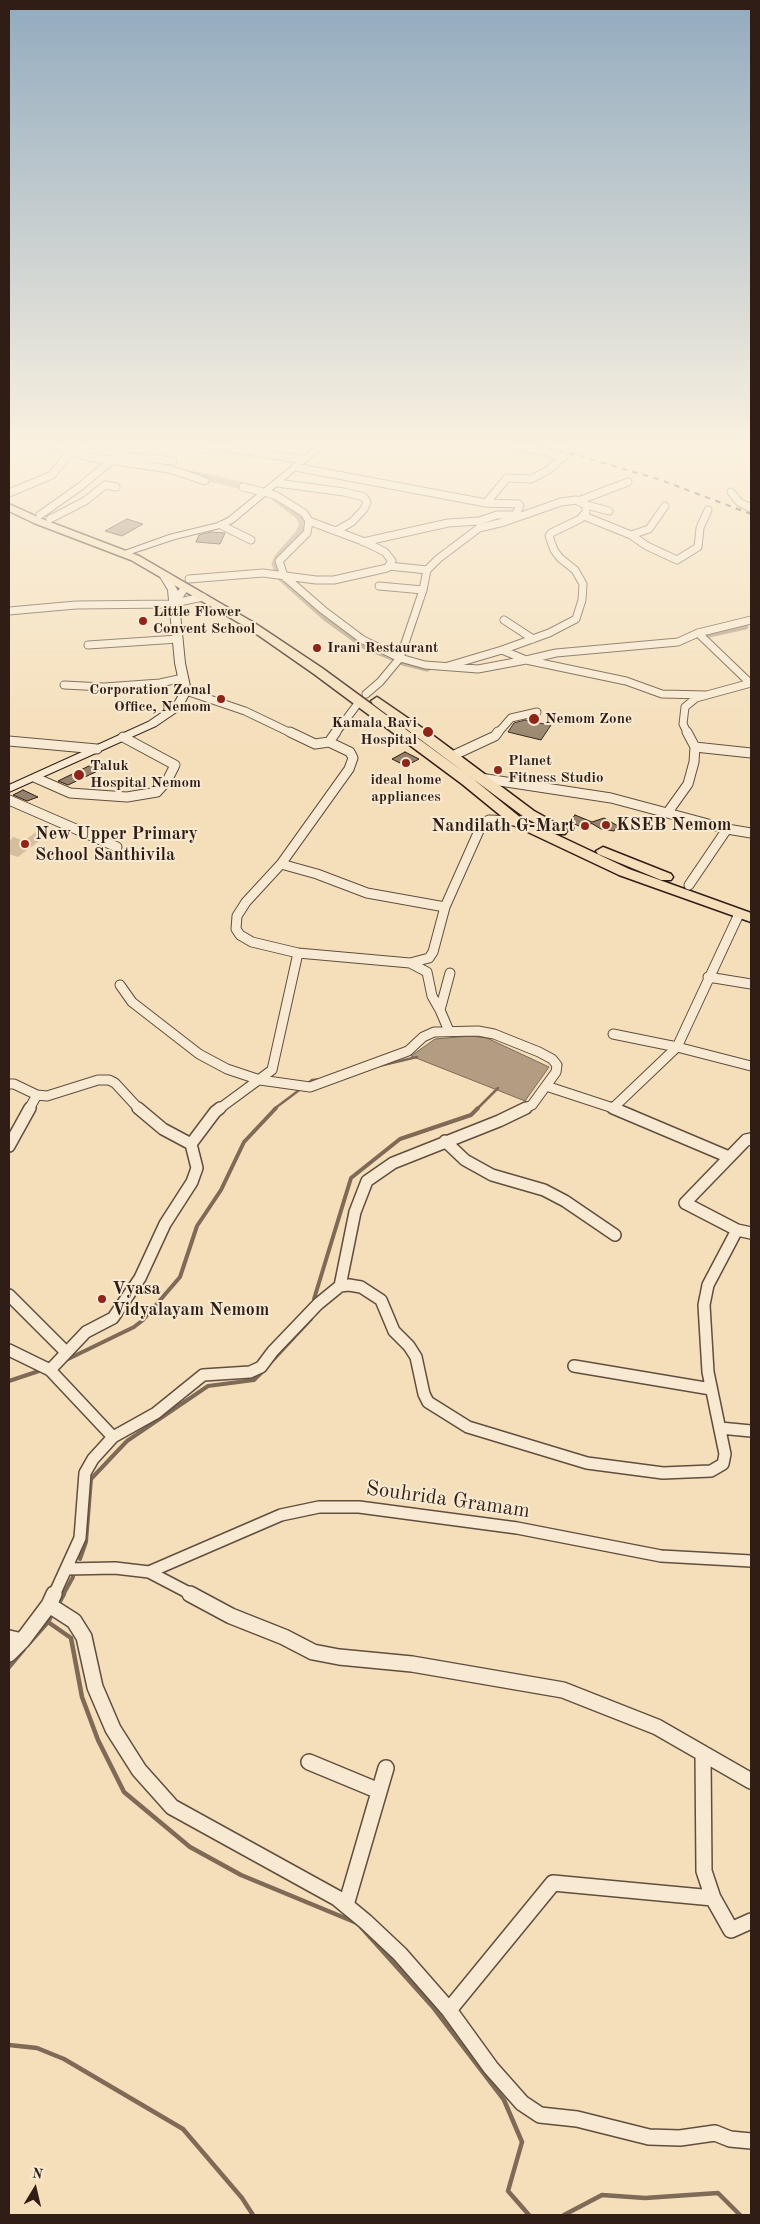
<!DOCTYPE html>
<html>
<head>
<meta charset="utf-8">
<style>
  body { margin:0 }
  #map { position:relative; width:760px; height:2224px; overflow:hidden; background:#f5dfba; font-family:"Old Standard TT",serif }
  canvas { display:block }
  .frame { position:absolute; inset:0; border:10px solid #301d16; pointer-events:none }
  .north { position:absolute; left:10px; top:2164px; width:50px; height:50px; -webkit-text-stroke:4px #f8ead2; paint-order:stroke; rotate:9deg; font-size:14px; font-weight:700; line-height:20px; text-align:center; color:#301d16 }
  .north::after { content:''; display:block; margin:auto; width:18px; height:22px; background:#301d16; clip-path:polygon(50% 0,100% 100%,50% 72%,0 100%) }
</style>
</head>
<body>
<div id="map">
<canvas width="760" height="2224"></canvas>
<div class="frame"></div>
<div class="north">N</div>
</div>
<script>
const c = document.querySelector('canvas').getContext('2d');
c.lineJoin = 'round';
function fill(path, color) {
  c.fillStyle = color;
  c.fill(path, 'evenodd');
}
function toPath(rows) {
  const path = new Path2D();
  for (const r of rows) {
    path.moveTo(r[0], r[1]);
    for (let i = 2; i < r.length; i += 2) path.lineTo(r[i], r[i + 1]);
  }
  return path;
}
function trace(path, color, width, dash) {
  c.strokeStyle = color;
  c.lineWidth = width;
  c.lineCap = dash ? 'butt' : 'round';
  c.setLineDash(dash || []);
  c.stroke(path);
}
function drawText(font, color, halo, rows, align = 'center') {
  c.font = font + ' "Old Standard TT",serif';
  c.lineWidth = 4;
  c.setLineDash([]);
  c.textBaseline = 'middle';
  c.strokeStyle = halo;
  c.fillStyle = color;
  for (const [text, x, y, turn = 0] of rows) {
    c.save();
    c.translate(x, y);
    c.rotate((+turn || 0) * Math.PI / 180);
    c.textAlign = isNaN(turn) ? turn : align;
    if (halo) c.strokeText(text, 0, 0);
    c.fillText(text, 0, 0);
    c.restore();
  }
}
fill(toPath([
  [39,830,48,834,18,857,9,854,9,842,13,837,24,841]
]), '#d4be9e');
const water = toPath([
  [470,1036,487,1038,549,1067,525,1101,411,1056,435,1039,470,1036]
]);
fill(water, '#b29d82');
trace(water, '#7e6a57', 1);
trace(toPath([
  [379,1066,417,1057],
  [307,1084,312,1080,322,1079],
  [274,1109,302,1088],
  [477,1109,498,1088]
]), '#7e6a57', 2.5);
trace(toPath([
  [314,1299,351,1178,400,1139,471,1115,478,1108],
  [66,1360,134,1327,143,1320,180,1277,197,1226,221,1190,244,1142,276,1108],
  [272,1361,311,1319],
  [9,1381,39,1371],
  [80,1559,86,1542,91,1479,127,1441,208,1386,254,1380,263,1371],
  [63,1595,73,1577]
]), '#7e6a57', 4);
trace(toPath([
  [59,1603,64,1594],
  [50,1618,48,1622,71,1638,82,1697,98,1740,124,1792,190,1847,241,1875,357,1923],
  [30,1642,48,1622],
  [9,1667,24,1649],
  [361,1927,432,2006,504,2100,522,2142,508,2191,529,2215],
  [9,2045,37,2048,64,2059,183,2129,242,2198,253,2215],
  [564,2215,602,2195,645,2198,718,2193,740,2215]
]), '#7e6a57', 4.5);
trace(toPath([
  [188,473,252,488],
  [276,499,298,515,303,523,299,533,278,557,275,564,279,574],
  [280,577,326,618,365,646,392,657],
  [704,635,745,626],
  [403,662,427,668]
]), '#b29d82', 7);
const building = toPath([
  [127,519,143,524,122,536,105,531,127,519],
  [211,532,225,533,220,544,196,542,199,535,211,532],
  [525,720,539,723,551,725,541,740,508,732,514,723,525,720],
  [405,752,419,759,406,766,392,759,405,752],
  [95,763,104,768,68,785,58,781,95,763],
  [23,790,38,797,27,801,13,795,23,790],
  [575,815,592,822,604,818,618,826,614,831,608,830,601,829,591,823,589,830,569,822,575,815]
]);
fill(building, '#96826b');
trace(building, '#301d16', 1);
const streetFar3 = toPath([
  [46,443,89,457,169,469,205,481],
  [196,443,303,460],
  [545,443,571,450],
  [80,448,120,453],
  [118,455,173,461],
  [295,467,486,503,519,504,520,506,514,517],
  [277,483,344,492,364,497,367,502,364,509,352,522,336,531],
  [243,487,275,495,304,513,309,521,307,533,279,561,284,576,323,610,363,640,400,658],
  [731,492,739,502,751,508],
  [9,493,52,475,67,456],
  [576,500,586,505,586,512,580,519,551,533,549,536,554,550,560,558,575,570,583,584,582,600,576,619,549,633,502,650,526,660,478,669,425,665,400,658,423,590,427,570,438,559,479,528,504,522,561,502,576,500],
  [578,501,628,482],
  [486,503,507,478,531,479,550,469,564,456,504,443],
  [586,505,609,511],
  [40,515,81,486,118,455,129,443],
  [584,516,631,535,649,529,665,506],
  [50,519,85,501,105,485,116,487],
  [221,525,251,540],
  [631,535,647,546,677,560,698,547,700,528,708,510],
  [363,542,448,523,479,521,497,515,514,515],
  [389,566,427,570],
  [189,579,263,573,316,580,334,580,387,568,392,561,385,552,365,542,309,521],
  [379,586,423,590],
  [174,603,203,597],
  [9,611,76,605,174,604],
  [504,620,533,639],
  [698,633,750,683],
  [88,645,178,639],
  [448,666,502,650],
  [64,685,104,687,160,683,183,678],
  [186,691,245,711,293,734],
  [366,694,380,682,400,658],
  [707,695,662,694,626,681,526,660,556,653,678,642,698,633,751,620],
  [335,734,359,702],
  [497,734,511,718,537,712],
  [688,734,683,724,685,707,696,698,751,683]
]);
const streetFar2 = toPath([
  [290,732,315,744,329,742,336,732],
  [9,741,97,749],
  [329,742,350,752,353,758,349,769,281,864,246,902,237,916,236,929,240,935,252,942,298,953,410,963,429,958,433,952,445,907,482,824,489,820,516,821],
  [695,747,751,753],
  [452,756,495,736,498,732],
  [36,778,70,793,127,797,157,792,167,781,175,765,123,737],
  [480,778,611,798,727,829,751,833],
  [9,800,117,847],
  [668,812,688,784,694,762,695,747,687,732],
  [281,864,317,874,367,893,445,907],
  [689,885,727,829],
  [410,963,427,972,432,996,440,1010],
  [708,977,751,984],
  [120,985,132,1002,199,1054,227,1069,260,1080,310,1087,408,1051,423,1037,434,1032,478,1031,494,1034,539,1052,552,1059,557,1065,556,1072,532,1105,523,1109],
  [449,1031,440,1010,450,973],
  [613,1034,677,1047,751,1066],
  [9,1084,14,1084,37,1095,47,1096,98,1080,109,1080,115,1083,139,1109],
  [546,1086,613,1108,677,1047,739,914],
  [613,1108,616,1109],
  [29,1109,37,1095],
  [219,1109,272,1070,298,953]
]);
const streetFar1 = toPath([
  [138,1108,163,1129,191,1144],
  [613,1108,729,1157],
  [751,1139,746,1140,685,1203,737,1230,751,1233],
  [445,1141,465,1160,492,1175,544,1190,565,1201,615,1235],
  [9,1146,30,1108],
  [340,1286,355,1212,367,1181,393,1163,499,1121,526,1108],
  [9,1295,66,1352],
  [9,1350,50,1370,113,1437,93,1459,85,1473,80,1538,54,1595],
  [574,1366,711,1389],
  [50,1370,86,1332,113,1318,140,1278,165,1224,192,1182,197,1168,191,1144,215,1112,220,1108],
  [720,1428,751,1431],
  [113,1437,156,1413,203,1375,250,1372,261,1367,273,1351,318,1304,340,1286,349,1285,361,1287,381,1300,394,1331,409,1346,416,1357,424,1394,428,1402,468,1427,587,1463,663,1473,711,1471,723,1464,725,1454,708,1372,704,1305,708,1285,737,1230],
  [67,1569,115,1568,149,1572,193,1595],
  [149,1572,281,1515,319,1507,359,1507,517,1528,661,1556,751,1561]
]);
const street = toPath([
  [190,1594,231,1616,284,1637,313,1652,339,1657,412,1664,563,1690,657,1727,751,1781],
  [49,1605,74,1621,84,1637,95,1687,113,1729,139,1770,172,1807,337,1898,366,1922,400,1954,449,2010,491,2068,522,2103,540,2115,577,2119,649,2137,680,2138,715,2133,730,2139,751,2141],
  [9,1638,22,1641],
  [9,1654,22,1641,49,1605,54,1594],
  [703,1755,704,1871,713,1898,731,1930,751,1921],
  [309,1762,379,1791],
  [346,1905,386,1768],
  [449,2010,553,1883,713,1898]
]);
const secondary = toPath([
  [320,443,328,443,234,522,224,527,175,539,127,555,119,553,169,535,218,523,228,518,320,443],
  [164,572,167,573,178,591,182,585,185,584,190,587,179,603,185,663,191,691,181,709,156,726,9,792,9,785,148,722,173,705,181,691,175,663,168,590,159,575,164,572]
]);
const primary = toPath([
  [9,504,42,519,139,556,256,624,322,668,472,778,521,818,629,869,751,913,751,922,619,875,511,824,462,784,314,674,248,628,131,560,34,523,9,511,9,504],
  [377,697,431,734,534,811,565,828,567,831,565,834,555,834,524,817,373,704,371,701,377,697],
  [603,847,671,874,673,877,671,880,661,880,598,854,596,851,603,847]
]);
trace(streetFar3, '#614e3f', 9);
trace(streetFar2, '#614e3f', 11);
trace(streetFar1, '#614e3f', 14);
trace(street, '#614e3f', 18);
trace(secondary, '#301d16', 2);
trace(primary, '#301d16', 3);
trace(streetFar3, '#f8ead2', 7);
trace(streetFar2, '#f8ead2', 9);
trace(streetFar1, '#f8ead2', 11);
trace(street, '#f8ead2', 15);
fill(secondary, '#f8ead2');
fill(primary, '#f5dfba');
trace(toPath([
  [526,443,576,455,658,479,751,514]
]), '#301d16', 2, [5.5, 5.5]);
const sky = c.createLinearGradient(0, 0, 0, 754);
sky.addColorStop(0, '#92abbf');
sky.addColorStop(0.59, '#faf1e0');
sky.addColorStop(1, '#faf1e000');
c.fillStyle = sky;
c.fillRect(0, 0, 760, 754);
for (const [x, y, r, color] of [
  [143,621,5,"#8f2418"],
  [317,648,5,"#8f2418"],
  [221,699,5,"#8f2418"],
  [534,719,6,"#8f2418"],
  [428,732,6,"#8f2418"],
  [406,763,5,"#8f2418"],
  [498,770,5,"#8f2418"],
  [79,775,6,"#8f2418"],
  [606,825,5,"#8f2418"],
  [585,826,5,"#8f2418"],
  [25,844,5,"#8f2418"],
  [102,1299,5,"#8f2418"]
]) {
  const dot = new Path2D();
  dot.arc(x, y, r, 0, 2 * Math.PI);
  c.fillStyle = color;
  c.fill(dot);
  trace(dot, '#f8ead2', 2);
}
drawText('bold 15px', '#301d16', '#f8ead2', [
  ["Little Flower",153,612],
  ["Convent School",153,629],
  ["Irani Restaurant",327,648],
  ["Corporation Zonal",211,690,"right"],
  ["Office, Nemom",211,707,"right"],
  ["Nemom Zone",545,719],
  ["Kamala Ravi",417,723,"right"],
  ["Hospital",417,740,"right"],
  ["Planet",508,761],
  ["Fitness Studio",508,778],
  ["Taluk",90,766],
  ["Hospital Nemom",90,783],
  ["ideal home",406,780,"center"],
  ["appliances",406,797,"center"]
], 'left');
drawText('bold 18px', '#301d16', '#f8ead2', [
  ["KSEB Nemom",616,825],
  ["Nandilath G-Mart",575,826,"right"],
  ["New Upper Primary",35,834],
  ["School Santhivila",35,855],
  ["Vyasa",112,1289],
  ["Vidyalayam Nemom",112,1310]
], 'left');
drawText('21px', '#301d16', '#f8ead2', [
  ["Souhrida Gramam",448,1500,8]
]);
</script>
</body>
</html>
